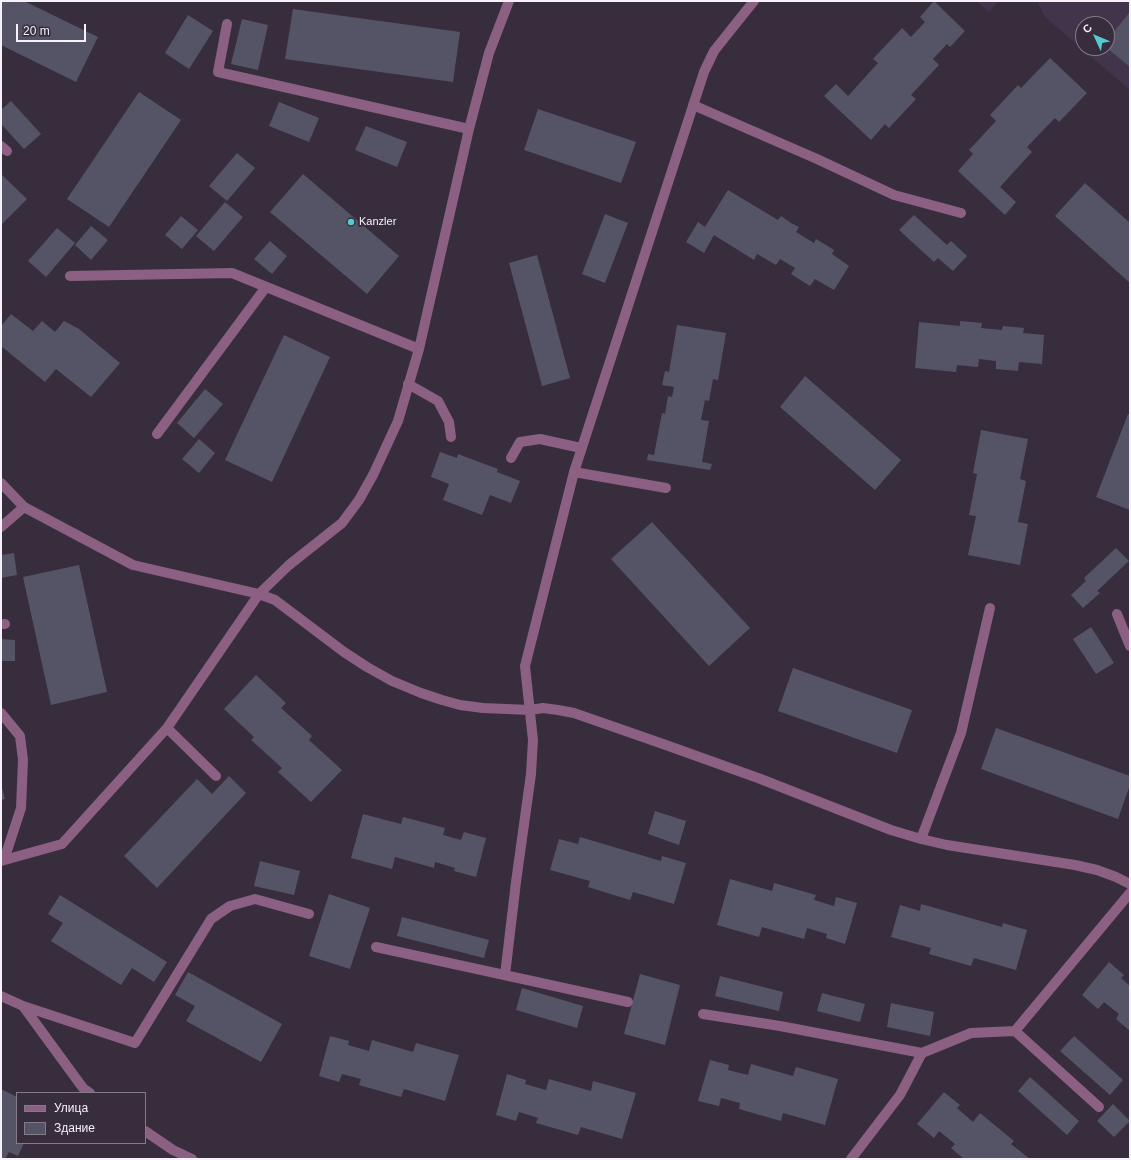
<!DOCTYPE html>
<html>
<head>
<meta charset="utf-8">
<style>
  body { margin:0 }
  #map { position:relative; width:1131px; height:1160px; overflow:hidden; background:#372d3d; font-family:Helvetica,sans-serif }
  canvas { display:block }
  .frame { position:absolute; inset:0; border:2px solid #f7f1fc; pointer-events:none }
  .legend { position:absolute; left:16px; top:1092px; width:130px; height:52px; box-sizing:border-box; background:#372d3d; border:1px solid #847b89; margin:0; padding:5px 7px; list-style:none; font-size:12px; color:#f7f1fc }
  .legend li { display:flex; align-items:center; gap:8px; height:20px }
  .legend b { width:20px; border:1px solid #847b89 }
  .north { position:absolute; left:1075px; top:16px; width:40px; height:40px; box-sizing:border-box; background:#372d3d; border:1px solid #847b89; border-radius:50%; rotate:314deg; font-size:11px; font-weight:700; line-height:16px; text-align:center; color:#f7f1fc }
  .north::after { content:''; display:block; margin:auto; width:14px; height:18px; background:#51ccd1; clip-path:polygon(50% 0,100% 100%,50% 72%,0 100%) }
  .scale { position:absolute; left:16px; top:24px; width:70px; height:18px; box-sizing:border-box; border:2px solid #f7f1fc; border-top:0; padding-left:5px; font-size:12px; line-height:14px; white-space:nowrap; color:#f7f1fc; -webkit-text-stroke:3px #372d3d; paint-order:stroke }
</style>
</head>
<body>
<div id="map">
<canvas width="1131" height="1160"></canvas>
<div class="frame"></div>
<ul class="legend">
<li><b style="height:5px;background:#8b6083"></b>Улица</li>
<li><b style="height:11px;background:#555467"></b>Здание</li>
</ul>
<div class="north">С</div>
<div class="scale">20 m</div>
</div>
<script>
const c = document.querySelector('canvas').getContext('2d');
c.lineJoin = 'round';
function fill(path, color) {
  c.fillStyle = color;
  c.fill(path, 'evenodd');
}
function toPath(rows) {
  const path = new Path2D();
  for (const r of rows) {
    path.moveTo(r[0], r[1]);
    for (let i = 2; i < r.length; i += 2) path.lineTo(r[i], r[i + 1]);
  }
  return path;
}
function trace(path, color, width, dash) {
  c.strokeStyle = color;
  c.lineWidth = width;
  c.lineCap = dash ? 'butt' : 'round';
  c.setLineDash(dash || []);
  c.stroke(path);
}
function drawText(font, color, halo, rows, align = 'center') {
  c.font = font + ' Helvetica,sans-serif';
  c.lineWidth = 4;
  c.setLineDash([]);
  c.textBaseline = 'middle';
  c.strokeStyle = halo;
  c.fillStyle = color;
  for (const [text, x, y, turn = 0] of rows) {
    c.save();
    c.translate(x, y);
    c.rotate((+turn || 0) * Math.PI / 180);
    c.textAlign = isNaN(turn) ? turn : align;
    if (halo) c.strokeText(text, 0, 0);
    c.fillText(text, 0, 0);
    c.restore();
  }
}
fill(toPath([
  [976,1,998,1,989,12],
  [1037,1,1130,1,1130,90,1045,17],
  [1083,24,1107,24,1107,48,1083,48]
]), '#42354b');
fill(toPath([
  [1,1,24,1,98,37,76,82,1,45],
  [934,1,965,31,950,47,947,44,933,59,939,65,911,95,916,99,889,128,885,124,871,140,824,96,836,84,848,96,878,63,873,59,902,28,911,37,925,22,920,17],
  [293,9,460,32,453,82,285,59],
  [1130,12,1130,67,1107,48,1107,40],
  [188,15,213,31,189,69,165,53],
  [242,19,268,25,258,70,231,64],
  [1050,58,1087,93,1059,122,1055,118,1027,147,1032,152,1000,187,1016,202,1005,215,958,171,973,154,969,150,996,121,990,115,1018,85,1021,88],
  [139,92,181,120,109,227,67,199],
  [11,101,41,134,24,149,1,124,1,110],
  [279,102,319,118,309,142,269,126],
  [538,109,636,142,621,183,524,150],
  [366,126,407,142,397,167,355,150],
  [237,153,255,168,227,201,209,186],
  [1,174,27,199,1,225],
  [303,174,399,256,367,294,270,212],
  [1085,183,1130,223,1130,283,1055,216],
  [728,190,778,220,781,216,791,223,799,227,796,232,814,243,816,239,834,250,832,254,849,266,834,290,815,279,810,286,791,274,795,268,780,259,776,265,757,254,754,260,714,235,704,253,686,242,698,222,705,227],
  [225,202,243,217,214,251,196,236],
  [605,214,628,223,605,283,582,274],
  [914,215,947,245,951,241,967,256,953,271,938,258,934,262,899,230],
  [181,216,198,230,182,249,165,235],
  [91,226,108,240,91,260,75,245],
  [57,228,75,243,46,277,28,261],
  [270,241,287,256,272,274,254,259],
  [537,255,570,378,542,386,509,263],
  [11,314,33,331,42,321,55,332,64,321,79,329,120,363,91,397,56,369,45,382,1,346,1,326],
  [960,321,982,323,981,328,1002,330,1003,326,1024,328,1023,333,1044,335,1042,364,1019,362,1018,371,996,369,996,361,979,359,978,367,957,365,956,372,915,368,919,322,960,326],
  [677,325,726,333,718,380,713,379,709,401,705,400,701,420,709,421,702,462,712,464,710,470,647,460,648,454,654,455,662,413,665,414,668,396,672,397,674,387,662,385,665,371,669,372],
  [284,335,330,357,272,482,225,460],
  [805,376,901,460,875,490,780,407],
  [205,389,223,404,194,438,177,423],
  [1128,414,1130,415,1130,510,1096,497],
  [981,430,1028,439,1020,479,1026,481,1018,522,1028,524,1020,565,968,555,976,516,969,515,977,474,973,473],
  [199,439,215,453,199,473,182,459],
  [440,452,457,458,458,454,498,469,497,472,520,481,511,503,490,495,482,515,443,500,449,484,431,477],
  [652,522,750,628,709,666,611,559],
  [1116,548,1129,561,1097,591,1100,593,1083,608,1071,595,1086,581,1084,578],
  [14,553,17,575,1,578,1,555],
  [79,565,107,692,51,705,23,577],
  [1091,627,1114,663,1096,674,1073,639],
  [1,639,15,640,15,661,1,661],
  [793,668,912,710,897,753,778,711],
  [256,675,286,703,281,708,312,736,309,740,342,770,311,802,278,772,282,768,251,740,254,737,224,709],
  [996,728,1130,776,1130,785,1118,819,981,769],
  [229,776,246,793,157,888,124,856,197,779,212,794],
  [1,784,5,799,1,800],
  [655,811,686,821,679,845,648,834],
  [363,814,401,824,403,817,445,828,443,835,461,840,464,832,486,838,476,877,454,871,455,868,435,862,434,868,395,857,392,869,351,858],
  [580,837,661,861,662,856,686,863,674,904,633,892,630,900,588,887,590,881,550,870,559,839,578,844],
  [260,861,300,871,294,895,254,886],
  [730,879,772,891,774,883,816,895,814,900,834,906,836,897,857,903,845,944,826,938,827,934,807,928,804,939,762,927,759,937,717,925],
  [329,894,370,908,350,969,309,956],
  [60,895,167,962,154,982,132,968,121,985,51,941,63,923,48,914],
  [921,904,1002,927,1003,923,1027,930,1016,970,974,958,971,966,929,954,931,948,891,937,900,905,920,911],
  [402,917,489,940,484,958,397,936],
  [1109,962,1124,975,1121,978,1130,986,1130,1031,1116,1019,1119,1014,1104,1002,1098,1009,1082,995],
  [188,972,282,1024,261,1062,186,1021,195,1006,175,995],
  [640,974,680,985,665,1045,624,1034],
  [720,976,783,992,779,1011,715,996],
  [522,988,583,1006,577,1028,516,1010],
  [822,993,865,1004,860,1022,817,1011],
  [891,1003,934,1012,930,1036,887,1027],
  [330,1036,349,1041,348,1045,369,1051,372,1040,413,1052,416,1043,459,1055,445,1101,404,1089,401,1097,359,1085,361,1079,342,1074,339,1082,319,1076],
  [1074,1036,1123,1080,1110,1095,1060,1051],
  [710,1060,729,1065,728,1070,748,1075,751,1064,793,1076,796,1067,838,1079,825,1125,783,1113,781,1121,739,1109,740,1103,721,1098,719,1106,698,1101],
  [507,1074,526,1080,525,1084,546,1090,549,1079,591,1091,593,1081,636,1093,622,1139,581,1127,578,1135,536,1123,538,1118,519,1112,516,1121,496,1115],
  [1030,1077,1079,1121,1067,1135,1018,1091],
  [1,1089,17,1097,17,1143,24,1143,18,1156,9,1152,5,1159,1,1159],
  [944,1092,960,1105,957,1108,973,1122,980,1113,1014,1141,1011,1144,1030,1159,964,1159,951,1148,955,1144,939,1131,934,1138,917,1124],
  [1113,1104,1130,1121,1114,1137,1097,1121]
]), '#555467');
trace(toPath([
  [227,24,218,72,469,129],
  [693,105,817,159,894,195,961,213],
  [1,146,7,151],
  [70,276,232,273,419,349],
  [408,384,438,401,449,422,451,437],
  [157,434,266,287],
  [511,458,520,442,540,439,581,448],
  [574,472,666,488],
  [1,483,24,507,133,565,259,594,275,600,344,652,367,667,392,681,421,693,442,700,460,705,483,708,530,710,543,708,558,710,574,713,663,744,758,778,891,830,921,839,947,845,1075,865,1097,870,1116,877,1130,884],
  [1,527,24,507],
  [1117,614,1130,646],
  [1,624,5,624],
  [1,713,20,736,23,760,21,808,4,860],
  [167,728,216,776],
  [921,839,961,733,990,608],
  [1,861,62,844,167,728,259,594,289,565,342,523,359,500,373,475,398,421,419,349,469,129,489,53,509,1],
  [376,947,628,1002],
  [505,975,516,882,531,774,533,740,525,666,574,472,704,72,714,51,754,1],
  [1,996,23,1006,83,1088,90,1093],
  [23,1006,135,1043,211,919,230,906,255,899,309,914],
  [703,1014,780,1026,922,1053],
  [1015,1031,1099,1107],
  [145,1131,173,1150,192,1159],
  [851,1159,900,1095,922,1053,971,1033,1015,1031,1130,893]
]), '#8b6083', 10);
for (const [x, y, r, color] of [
  [351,222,4,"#51ccd1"]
]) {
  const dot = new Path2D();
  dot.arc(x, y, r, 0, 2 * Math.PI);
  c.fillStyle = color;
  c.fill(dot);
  trace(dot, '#372d3d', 1.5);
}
drawText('11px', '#f7f1fc', '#372d3d', [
  ["Kanzler",359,222]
], 'left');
</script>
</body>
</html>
